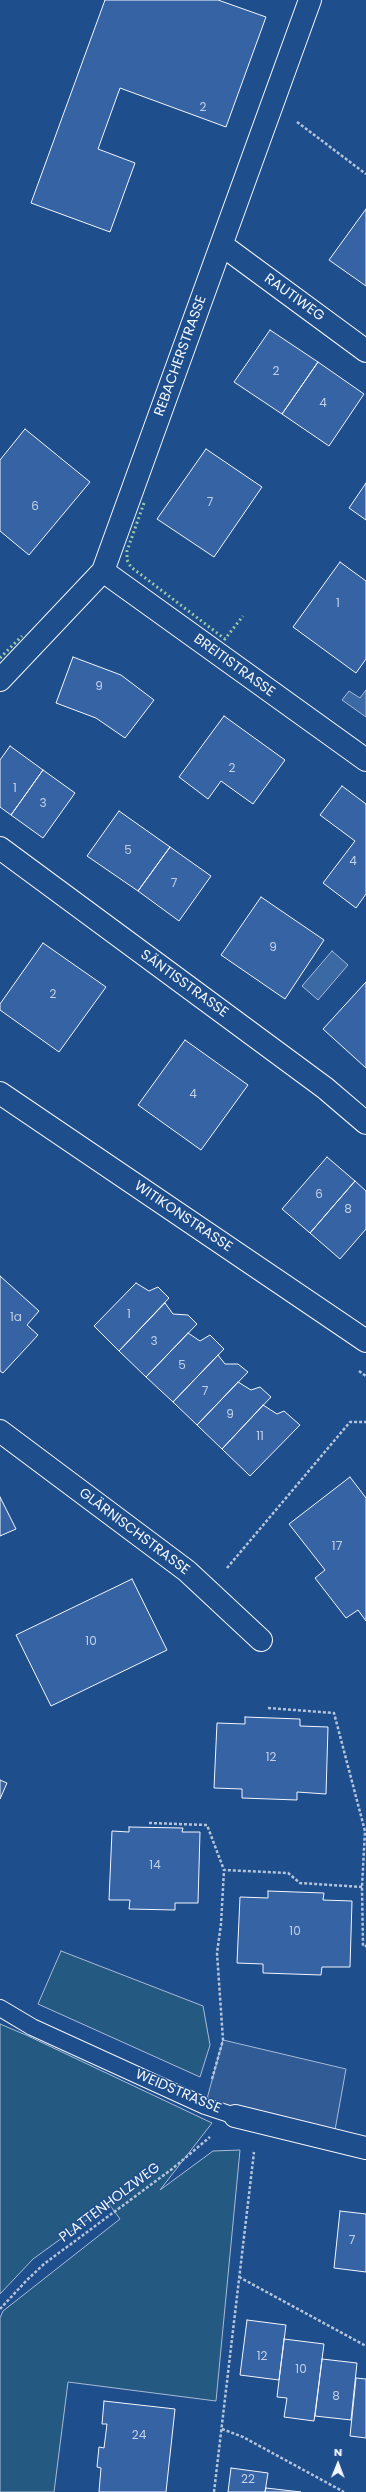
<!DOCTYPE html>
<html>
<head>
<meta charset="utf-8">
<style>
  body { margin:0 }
  #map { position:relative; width:366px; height:2492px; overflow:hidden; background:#1f4e8c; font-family:Poppins,sans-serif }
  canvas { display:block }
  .north { position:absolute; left:318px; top:2444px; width:40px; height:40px; -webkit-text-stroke:3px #1f4e8c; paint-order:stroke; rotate:1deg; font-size:11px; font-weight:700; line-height:16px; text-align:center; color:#f2f6ff }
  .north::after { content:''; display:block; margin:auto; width:14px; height:18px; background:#f2f6ff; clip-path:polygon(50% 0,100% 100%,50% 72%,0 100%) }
</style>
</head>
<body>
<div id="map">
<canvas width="366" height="2492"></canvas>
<div class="north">N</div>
</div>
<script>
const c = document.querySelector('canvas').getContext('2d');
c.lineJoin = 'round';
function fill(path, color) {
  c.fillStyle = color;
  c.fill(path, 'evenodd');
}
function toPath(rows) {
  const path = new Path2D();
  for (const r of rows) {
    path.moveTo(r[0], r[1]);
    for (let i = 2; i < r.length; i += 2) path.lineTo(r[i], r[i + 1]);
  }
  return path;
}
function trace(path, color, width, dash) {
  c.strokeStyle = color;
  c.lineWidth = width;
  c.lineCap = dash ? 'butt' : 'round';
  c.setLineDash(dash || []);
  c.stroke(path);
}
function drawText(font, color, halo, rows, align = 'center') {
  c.font = font + ' Poppins,sans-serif';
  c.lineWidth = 3;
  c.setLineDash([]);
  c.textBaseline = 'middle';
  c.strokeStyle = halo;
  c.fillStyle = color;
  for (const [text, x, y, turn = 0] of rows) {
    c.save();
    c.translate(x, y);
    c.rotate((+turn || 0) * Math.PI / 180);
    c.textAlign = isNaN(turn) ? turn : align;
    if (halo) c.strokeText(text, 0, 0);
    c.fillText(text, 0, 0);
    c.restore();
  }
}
const green = toPath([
  [61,1951,203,2006,210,2045,200,2077,38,2004,61,1951],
  [0,2024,26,2035,212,2123,160,2190,213,2151,240,2150,216,2401,68,2382,54,2492,0,2492,0,2318,3,2311,120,2219,109,2204,33,2259,0,2294,0,2024]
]);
fill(green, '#245a82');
trace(green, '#a8bbd7', 1);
const parking = toPath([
  [223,2040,346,2069,333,2141,205,2106,223,2040]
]);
fill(parking, '#305b95');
trace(parking, '#a8bbd7', 1);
const water = toPath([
  [366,690,366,717,342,700,349,691,360,698,366,690],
  [332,951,348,965,318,1000,302,986,332,951]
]);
fill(water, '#3b69a3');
trace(water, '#a8bbd7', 1);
const building = toPath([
  [105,0,218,0,266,17,226,127,120,88,98,149,135,163,110,232,31,203,105,0],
  [366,209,366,286,329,260,366,209],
  [270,330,318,362,282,414,234,382,270,330],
  [318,362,364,394,329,446,282,414,318,362],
  [25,429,90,482,29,555,0,531,0,460,25,429],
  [206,449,262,487,214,557,157,519,206,449],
  [366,483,366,520,349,508,366,483],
  [340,562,366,581,366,659,356,673,293,627,340,562],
  [73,657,121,675,154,700,125,738,96,718,56,703,73,657],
  [224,716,285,760,253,804,221,781,208,799,179,777,224,716],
  [10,746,43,770,11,815,0,807,0,760,10,746],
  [43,770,75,793,43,838,11,815,43,770],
  [342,786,366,804,366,894,356,908,323,883,355,841,320,815,342,786],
  [119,811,170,847,138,891,87,856,119,811],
  [170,847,211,876,179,921,138,891,170,847],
  [261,897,324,940,285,999,221,955,261,897],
  [43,943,106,987,59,1052,0,1010,0,1004,43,943],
  [366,982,366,1068,323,1029,366,982],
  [185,1040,248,1085,201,1150,138,1105,185,1040],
  [327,1157,355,1181,310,1233,282,1209,327,1157],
  [355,1181,366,1191,366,1229,340,1259,310,1233,355,1181],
  [0,1276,39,1311,27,1325,38,1335,3,1373,0,1371,0,1276],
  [136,1283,149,1291,158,1287,169,1298,119,1351,94,1326,136,1283],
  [165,1303,173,1314,188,1315,197,1324,146,1377,119,1351,165,1303],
  [188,1333,200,1341,210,1335,224,1349,173,1402,146,1377,188,1333],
  [218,1355,225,1364,238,1364,248,1372,197,1425,173,1402,218,1355],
  [238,1382,251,1390,260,1387,271,1397,222,1449,197,1425,238,1382],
  [263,1405,277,1414,284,1411,300,1425,250,1476,222,1449,263,1405],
  [350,1477,366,1498,366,1621,358,1610,346,1618,315,1578,325,1570,289,1524,350,1477],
  [0,1497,16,1529,0,1536,0,1497],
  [132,1579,167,1650,51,1706,16,1635,132,1579],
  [245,1717,300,1719,300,1726,328,1727,326,1794,297,1792,297,1800,242,1798,242,1789,214,1788,217,1723,245,1724,245,1717],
  [0,1780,7,1783,0,1799,0,1780],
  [129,1827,183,1828,182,1832,200,1832,198,1903,175,1903,175,1910,129,1909,130,1900,109,1900,112,1831,129,1832,129,1827],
  [268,1891,324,1893,323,1900,352,1901,350,1967,322,1967,321,1975,263,1973,263,1964,237,1963,240,1897,268,1898,268,1891],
  [340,2211,366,2214,366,2272,334,2268,340,2211],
  [247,2320,286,2325,279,2380,240,2375,247,2320],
  [284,2339,324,2344,314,2421,284,2417,287,2398,277,2397,284,2339],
  [322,2359,357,2363,351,2420,315,2416,322,2359],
  [356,2378,366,2379,366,2438,350,2436,356,2378],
  [104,2401,175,2409,166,2492,99,2492,101,2468,97,2467,99,2447,104,2448,107,2424,102,2424,104,2401],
  [231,2468,268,2473,265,2492,228,2492,231,2468],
  [266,2488,301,2492,265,2492,266,2488]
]);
fill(building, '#3563a3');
trace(building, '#f2f6ff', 1);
const service = toPath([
  [0,2008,32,2027,205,2106,235,2116]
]);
const minor = toPath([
  [222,245,366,351],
  [103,571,366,760],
  [0,680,103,571,310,0],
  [0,848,325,1088,366,1123],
  [0,1431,187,1571,261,1640],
  [235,2116,366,2148]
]);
const secondary = toPath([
  [0,1093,366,1341]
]);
trace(service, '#f2f6ff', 18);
trace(minor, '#f2f6ff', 24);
trace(secondary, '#f2f6ff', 24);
trace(toPath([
  [297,122,366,174],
  [359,1371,366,1376],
  [227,1568,350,1422,366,1422],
  [268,1708,334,1713,365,1831,362,1887,363,1946,366,1946],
  [149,1823,207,1825,224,1870,288,1873,300,1883,362,1887],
  [212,2079,223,2040,217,1953,221,1924,224,1870],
  [239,2277,366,2346],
  [0,2309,27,2280,44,2264,172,2169,210,2137],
  [222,2429,243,2437,344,2492],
  [214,2492,254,2152]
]), '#b3c4dc', 2.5, [3, 2]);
trace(service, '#1f4e8c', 16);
trace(minor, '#1f4e8c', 22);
trace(secondary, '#1f4e8c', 22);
trace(toPath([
  [144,503,127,551,127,560,131,567,225,639,243,616],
  [0,658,22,636]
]), '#97c8a6', 3, [2, 3]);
drawText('12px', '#c3d1e8', null, [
  ["2",203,108],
  ["2",276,372],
  ["4",323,404],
  ["7",210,503],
  ["6",35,507],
  ["1",338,604],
  ["9",99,687],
  ["2",232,769],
  ["1",15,789],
  ["3",43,804],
  ["5",128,851],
  ["4",353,862],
  ["7",174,884],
  ["9",273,948],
  ["2",53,995],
  ["4",193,1095],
  ["6",319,1195],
  ["8",348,1210],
  ["1",129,1315],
  ["1a",16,1318],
  ["3",154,1342],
  ["5",182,1366],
  ["7",205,1392],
  ["9",230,1415],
  ["11",260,1437],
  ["17",337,1547],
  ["10",91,1642],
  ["12",271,1758],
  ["14",155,1866],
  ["10",295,1932],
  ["7",352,2241],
  ["12",262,2357],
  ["10",301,2370],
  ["8",336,2397],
  ["24",139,2436],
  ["22",248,2480]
]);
drawText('14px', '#f2f6ff', '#1f4e8c', [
  ["RAUTIWEG",294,298,36],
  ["REBACHERSTRASSE",181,356,-70],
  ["BREITISTRASSE",234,666,36],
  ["SÄNTISSTRASSE",184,984,36],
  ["WITIKONSTRASSE",183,1217,34],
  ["GLÄRNISCHSTRASSE",134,1532,37],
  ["WEIDSTRASSE",178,2092,23],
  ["PLATTENHOLZWEG",110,2203,-37]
]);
</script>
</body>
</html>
